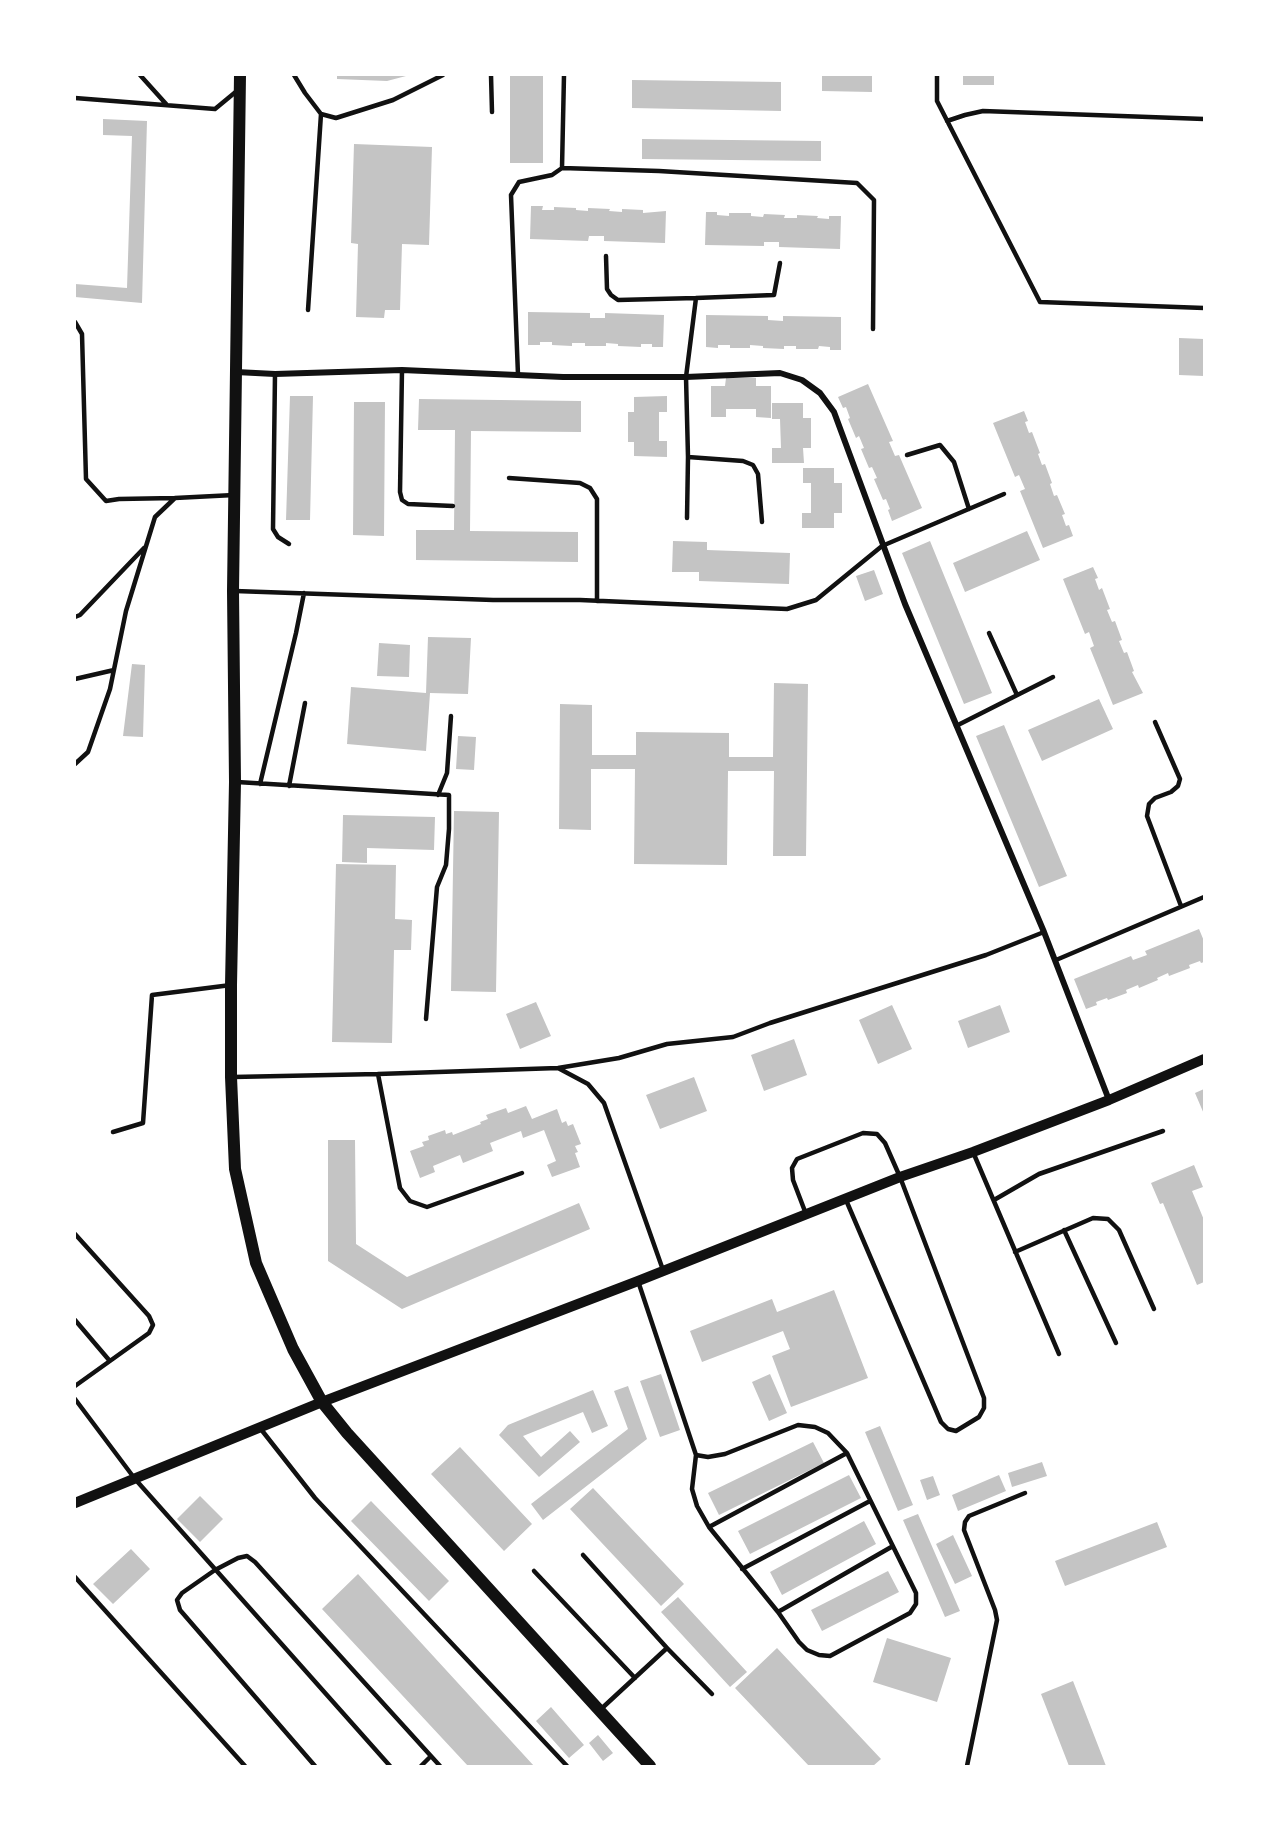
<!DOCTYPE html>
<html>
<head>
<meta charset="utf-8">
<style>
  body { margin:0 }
  #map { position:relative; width:1279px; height:1841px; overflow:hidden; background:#fff; font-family:"Roboto Serif",serif }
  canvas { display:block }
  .frame { position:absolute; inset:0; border:76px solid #fff; pointer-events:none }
</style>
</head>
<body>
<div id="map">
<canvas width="1279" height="1841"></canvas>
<div class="frame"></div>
</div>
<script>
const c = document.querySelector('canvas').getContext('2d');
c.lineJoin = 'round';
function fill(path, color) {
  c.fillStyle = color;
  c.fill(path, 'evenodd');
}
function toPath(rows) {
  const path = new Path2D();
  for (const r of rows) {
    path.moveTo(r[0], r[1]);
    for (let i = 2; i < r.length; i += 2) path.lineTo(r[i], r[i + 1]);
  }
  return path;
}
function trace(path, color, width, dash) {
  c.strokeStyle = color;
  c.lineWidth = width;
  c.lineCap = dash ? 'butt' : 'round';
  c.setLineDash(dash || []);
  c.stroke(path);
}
fill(toPath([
  [337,75,406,75,406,76,387,81,337,79],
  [510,75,543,75,543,163,510,163],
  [822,75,872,75,872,92,822,91],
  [963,75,994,75,994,85,963,85],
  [632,80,781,82,781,111,632,108],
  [103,119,147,121,142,303,75,297,75,284,127,288,132,136,103,135],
  [642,139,821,141,821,161,642,159],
  [354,144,432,147,429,245,402,244,400,310,385,310,384,318,356,317,358,244,351,243],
  [531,206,543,206,542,210,554,210,554,207,576,208,576,210,588,211,588,208,610,209,609,211,622,212,622,209,643,210,643,213,666,211,665,243,604,241,604,236,589,236,588,241,530,239],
  [706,212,717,212,717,215,729,216,729,213,751,213,751,216,763,217,764,214,785,215,784,218,797,218,797,215,818,216,817,218,829,219,829,216,841,216,840,249,779,247,779,242,764,242,764,246,705,245],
  [528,312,590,313,590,318,605,318,605,313,664,315,663,347,652,347,652,344,641,344,641,347,618,346,618,344,606,343,606,346,585,346,585,343,572,343,572,346,552,345,552,342,540,342,540,345,528,345],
  [706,315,768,316,768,320,783,321,783,316,841,317,841,350,830,350,830,347,819,346,818,349,796,349,796,346,784,346,784,349,763,348,763,346,750,345,750,348,730,348,730,345,718,345,718,348,706,347],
  [1179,338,1204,339,1204,376,1179,375],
  [726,378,756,378,756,386,771,386,771,418,756,417,756,409,726,409,726,417,711,417,711,386,725,386],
  [868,384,893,441,889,442,895,456,899,455,922,508,892,521,888,510,890,509,886,499,883,500,874,479,877,478,872,467,869,468,861,449,864,448,859,436,856,438,848,419,850,418,846,407,843,408,838,397],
  [290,396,313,396,310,520,286,520],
  [667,396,667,412,659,412,659,441,667,441,667,457,634,456,634,442,628,442,628,412,634,412,634,397],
  [419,399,581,401,581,432,471,431,470,531,578,532,578,562,416,560,416,530,454,530,455,430,418,430],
  [354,402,385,402,384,536,353,535],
  [772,403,803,403,803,418,811,418,811,448,803,448,804,463,772,463,772,448,781,448,780,419,772,419],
  [1024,411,1028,421,1025,422,1029,433,1032,432,1040,453,1038,454,1042,465,1045,464,1052,483,1050,484,1054,496,1057,495,1065,514,1062,515,1066,526,1069,525,1073,536,1043,548,1020,491,1025,489,1019,475,1015,477,993,423],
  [803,468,834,468,834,483,842,483,842,513,834,513,834,528,802,528,802,513,811,513,811,483,803,483],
  [1027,531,1040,560,965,592,953,563],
  [673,541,707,542,707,550,790,553,789,584,699,581,699,572,672,572],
  [930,541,992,693,964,704,902,553],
  [1093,567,1098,578,1095,579,1099,590,1102,588,1110,609,1107,610,1112,622,1115,621,1122,640,1119,641,1124,653,1127,652,1134,671,1132,672,1143,693,1113,705,1090,648,1094,646,1089,632,1085,634,1063,579],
  [874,570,883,594,865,601,856,576],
  [428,637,471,638,468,694,430,693,426,751,347,744,351,687,426,693],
  [379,643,410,645,409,677,377,676],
  [132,664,145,665,143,737,123,736],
  [774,683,808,684,806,856,773,856,774,771,728,771,727,865,634,864,635,769,591,769,591,830,559,829,560,704,592,705,592,755,636,755,636,732,729,733,729,757,773,757],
  [1099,699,1113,729,1042,761,1028,730],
  [1004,725,1067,876,1039,887,976,736],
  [458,736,476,737,474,770,456,769],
  [454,811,499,812,496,992,451,991],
  [343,815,435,817,434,850,367,848,367,863,342,862],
  [336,864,396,865,395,919,412,920,411,950,394,950,392,1043,332,1042],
  [1199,929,1204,941,1204,962,1201,963,1200,961,1189,965,1190,968,1169,976,1168,973,1157,978,1158,980,1139,988,1138,985,1126,990,1127,993,1108,1000,1107,998,1096,1002,1097,1005,1086,1009,1074,979,1131,956,1133,960,1147,955,1145,951],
  [536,1002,551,1036,520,1049,506,1014],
  [892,1005,912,1049,878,1064,859,1020],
  [1000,1005,1010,1032,968,1048,958,1021],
  [794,1039,807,1075,764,1091,751,1055],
  [694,1077,707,1111,660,1129,646,1095],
  [1204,1089,1204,1114,1195,1093],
  [526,1106,532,1119,557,1109,562,1123,566,1121,568,1126,573,1124,581,1144,575,1146,578,1152,575,1153,580,1167,552,1177,547,1165,556,1161,544,1130,523,1138,521,1131,490,1143,493,1151,463,1163,460,1155,433,1166,435,1172,420,1178,410,1151,424,1146,422,1142,429,1140,428,1136,445,1130,446,1134,452,1132,453,1135,481,1124,480,1122,488,1119,486,1115,506,1108,508,1113],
  [328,1140,355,1140,356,1244,407,1277,579,1203,590,1229,402,1309,328,1261],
  [1194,1165,1203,1187,1192,1191,1204,1220,1204,1282,1197,1285,1163,1203,1160,1204,1151,1183],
  [834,1290,868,1378,791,1407,772,1356,790,1349,783,1331,702,1362,690,1331,772,1299,777,1312],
  [661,1374,680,1430,660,1437,640,1381],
  [770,1374,787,1413,769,1421,752,1382],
  [628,1386,647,1439,543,1520,531,1504,628,1429,614,1391],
  [593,1390,608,1426,592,1433,583,1412,523,1436,541,1457,570,1431,580,1442,539,1477,499,1435,508,1425],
  [880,1426,913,1505,898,1511,865,1432],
  [813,1442,824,1463,719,1515,708,1493],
  [460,1447,532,1524,504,1551,431,1474],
  [1042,1462,1047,1476,1012,1487,1008,1473],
  [849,1475,861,1498,750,1554,738,1531],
  [999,1475,1006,1491,958,1511,952,1495],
  [933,1476,940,1495,927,1500,920,1480],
  [593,1488,684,1584,661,1606,570,1509],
  [200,1496,223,1519,200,1542,177,1519],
  [371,1501,449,1581,429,1601,351,1521],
  [918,1514,960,1611,945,1617,903,1520],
  [864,1521,876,1544,782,1595,770,1572],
  [1157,1522,1167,1547,1065,1586,1055,1561],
  [953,1535,972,1576,955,1584,936,1544],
  [131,1549,150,1569,113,1604,93,1584],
  [888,1571,899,1592,822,1631,811,1610],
  [358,1574,534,1766,468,1766,322,1609],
  [678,1597,747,1672,730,1687,661,1612],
  [887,1638,951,1658,937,1702,873,1682],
  [777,1648,881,1759,873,1766,809,1766,735,1688],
  [1073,1681,1106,1766,1069,1766,1041,1694],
  [551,1707,584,1745,569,1758,536,1721],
  [598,1735,613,1753,603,1761,589,1743]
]), '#c4c4c4');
trace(toPath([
  [140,75,167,105],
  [294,75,305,93,321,114,336,118,393,100,443,75],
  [491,75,492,112],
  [937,75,937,101,1040,302,1204,308],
  [75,98,215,109,238,90],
  [947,121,965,115,983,111,1204,119],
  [562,168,659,171,857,183,874,200,873,329],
  [606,256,607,289,611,295,618,300,696,298,686,377,688,457,743,461,753,465,758,474,762,522],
  [696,298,774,295,780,263],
  [308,310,321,114],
  [75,322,82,334,86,479,106,501,119,499,175,498],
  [402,370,400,492,402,500,408,504,453,506],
  [275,374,273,529,278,537,289,544],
  [518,375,511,195,519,182,552,175,562,168,564,75],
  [907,455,940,445,954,462,969,509],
  [509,478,580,483,590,488,597,499,597,601],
  [687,518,688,457],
  [235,591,493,600,580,600,787,609,816,600,882,546,1004,494],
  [75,617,80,615,144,548],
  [989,633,1017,695],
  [75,679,114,670],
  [1155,722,1180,779,1178,786,1171,792,1155,798,1149,804,1147,816,1181,906],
  [956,726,1053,677],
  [75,764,88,752,110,689,126,611,155,517,175,498,234,495],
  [237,782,449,795,449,829,446,865,437,887,426,1019],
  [260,784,296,633,304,593],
  [289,786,305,703],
  [438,795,447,773,451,716],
  [1056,960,1204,897],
  [558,1068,588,1084,604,1103,663,1270],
  [378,1074,558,1068,619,1058,667,1044,733,1037,770,1023,986,955,1044,932],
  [233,1077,378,1074,400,1188,410,1201,427,1207,522,1173],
  [113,1132,143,1123,152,995,231,985],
  [973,1152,1059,1354],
  [994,1200,1039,1174,1163,1131],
  [806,1214,793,1180,792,1168,797,1159,863,1133,877,1134,885,1143,900,1177,984,1398,984,1408,979,1417,956,1431,948,1429,941,1422,846,1200],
  [1064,1230,1116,1343],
  [75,1234,149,1316,153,1325,149,1333,75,1386],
  [1015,1252,1093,1218,1108,1219,1119,1230,1154,1309],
  [638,1281,696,1455,692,1489,697,1506,709,1527,778,1612,799,1642,807,1650,819,1655,830,1656,910,1613,916,1604,916,1593,847,1453,828,1433,815,1427,798,1425,725,1454,708,1457,696,1455],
  [75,1320,109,1360],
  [75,1399,135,1479,390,1766],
  [260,1428,315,1498,567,1766],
  [709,1527,847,1453],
  [583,1555,667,1648,600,1710],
  [742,1569,870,1501],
  [534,1571,635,1678],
  [75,1577,245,1766],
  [778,1612,893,1546],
  [667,1648,712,1694],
  [315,1766,180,1610,177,1600,182,1593,215,1570,238,1558,247,1556,255,1562,440,1766],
  [421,1766,431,1756],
  [967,1766,997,1620,995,1610,964,1530,965,1522,969,1516,1025,1493]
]), '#111', 4.5);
trace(toPath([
  [236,372,275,374,402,370,563,377,686,377,780,373,802,380,820,393,834,412,905,604,1044,932,1109,1100]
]), '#111', 6);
trace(toPath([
  [75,1503,322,1402,638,1281,900,1177,973,1152,1109,1100,1204,1059]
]), '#111', 10);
trace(toPath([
  [240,75,233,591,235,782,231,985,231,1077,235,1169,256,1263,293,1349,322,1402,347,1433,650,1766]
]), '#111', 12);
</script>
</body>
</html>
